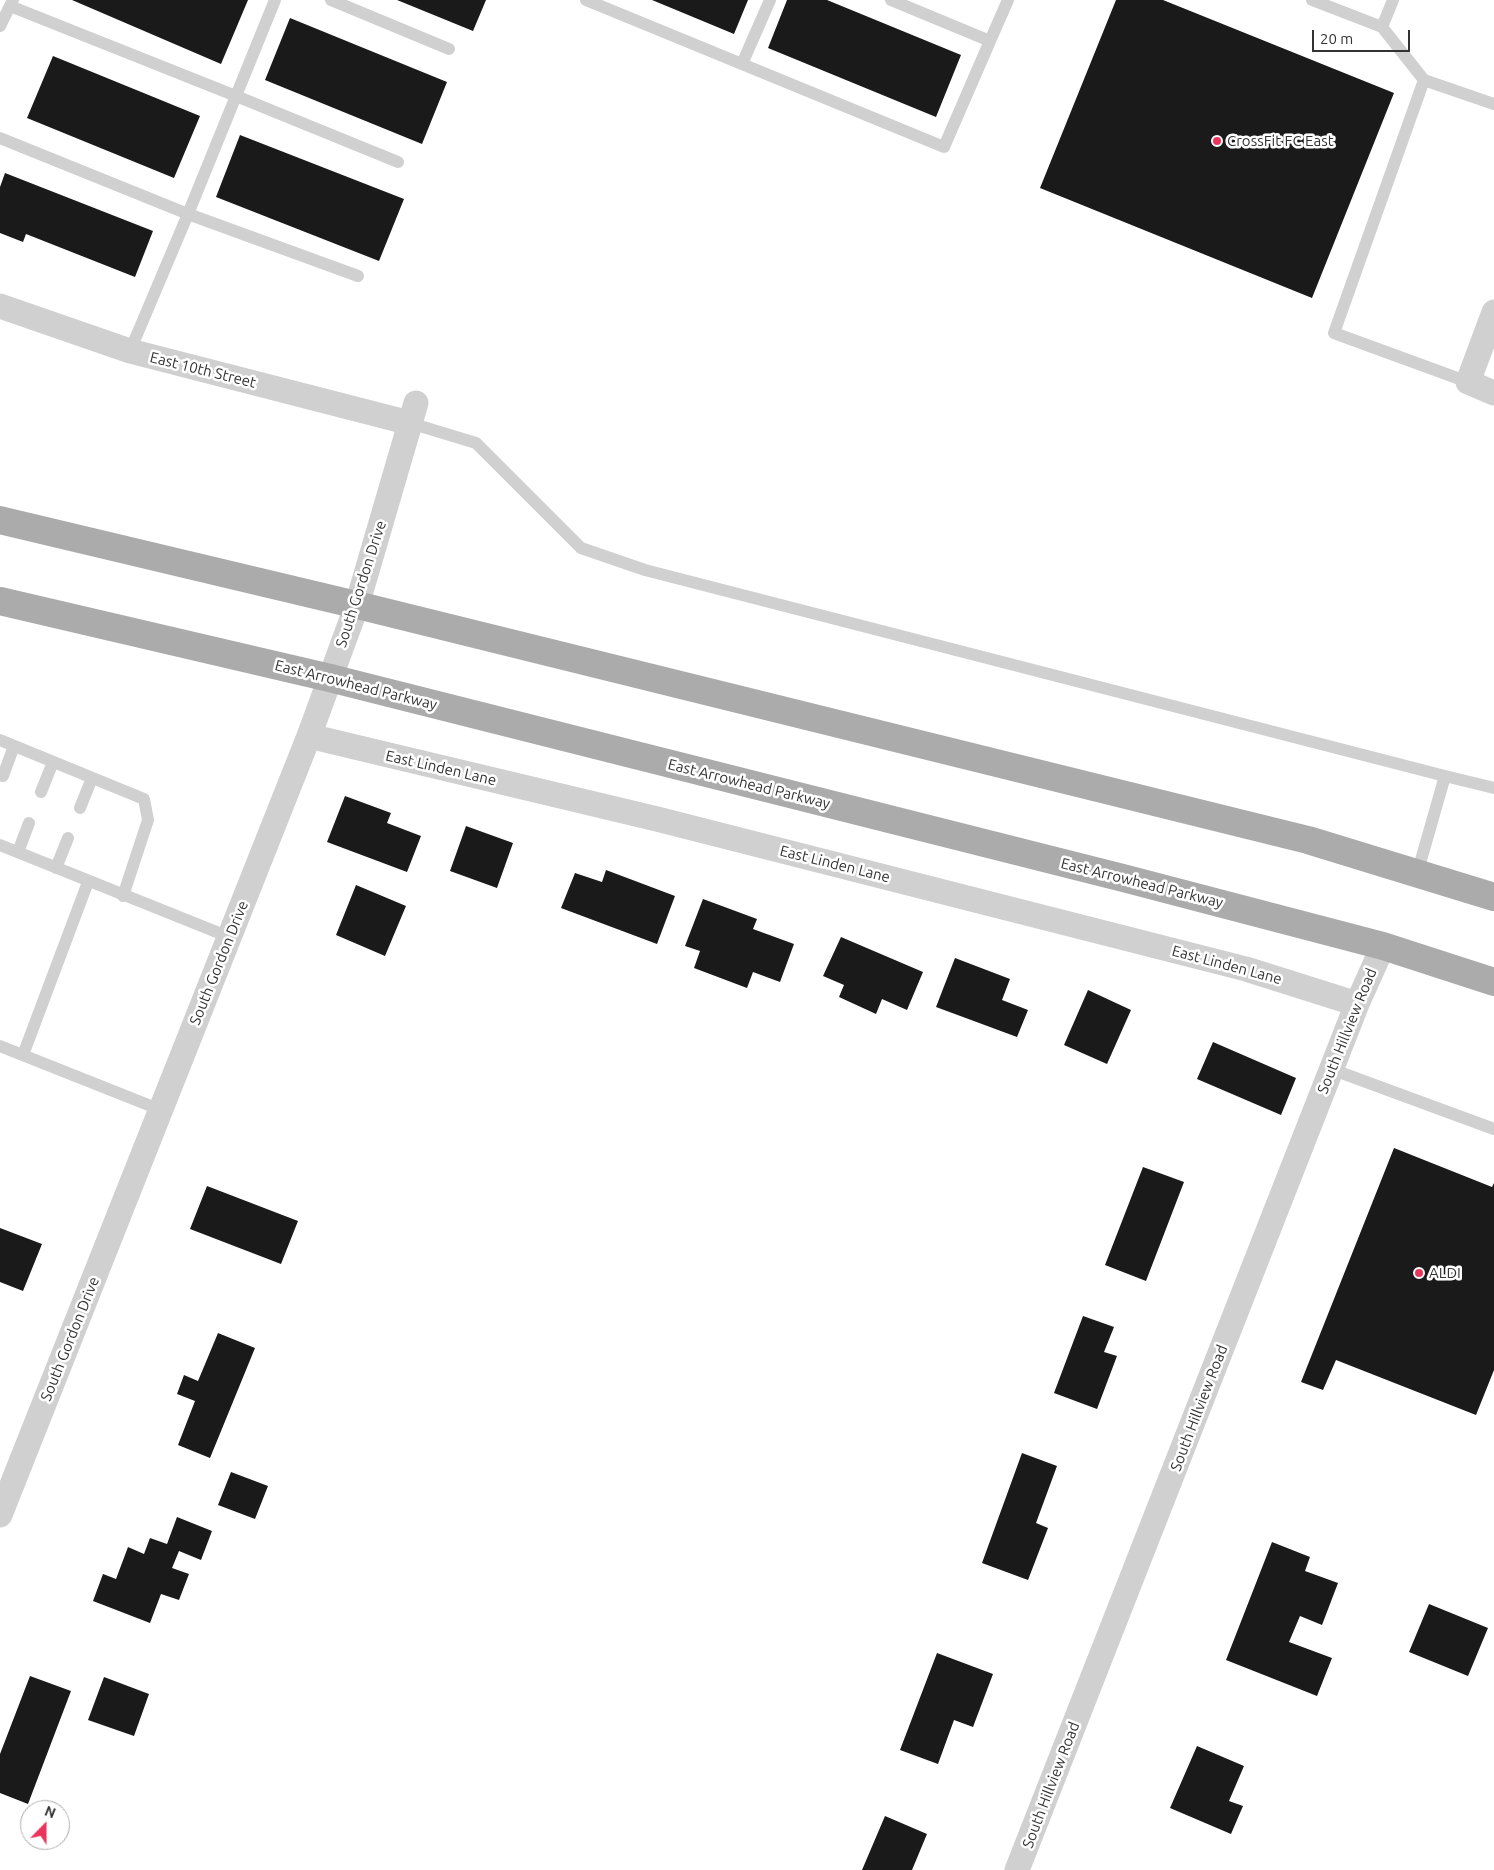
<!DOCTYPE html>
<html>
<head>
<meta charset="utf-8">
<style>
  body { margin:0 }
  #map { position:relative; width:1494px; height:1870px; overflow:hidden; background:#fff; font-family:Ubuntu,sans-serif }
  canvas { display:block }
  .north { position:absolute; left:20px; top:1800px; width:50px; height:50px; box-sizing:border-box; background:#fff; border:1px solid #adadad; border-radius:50%; rotate:22deg; font-size:14px; font-weight:700; line-height:20px; text-align:center; color:#333 }
  .north::after { content:''; display:block; margin:auto; width:18px; height:22px; background:#e9355c; clip-path:polygon(50% 0,100% 100%,50% 72%,0 100%) }
  .scale { position:absolute; left:1312px; top:30px; width:98px; height:22px; box-sizing:border-box; border:2px solid #333; border-top:0; padding-left:6px; font-size:15px; line-height:18px; white-space:nowrap; color:#333; -webkit-text-stroke:4px #fff; paint-order:stroke }
</style>
</head>
<body>
<div id="map">
<canvas width="1494" height="1870"></canvas>
<div class="north">N</div>
<div class="scale">20 m</div>
</div>
<script>
const c = document.querySelector('canvas').getContext('2d');
c.lineJoin = 'round';
function fill(path, color) {
  c.fillStyle = color;
  c.fill(path, 'evenodd');
}
function toPath(rows) {
  const path = new Path2D();
  for (const r of rows) {
    path.moveTo(r[0], r[1]);
    for (let i = 2; i < r.length; i += 2) path.lineTo(r[i], r[i + 1]);
  }
  return path;
}
function trace(path, color, width, dash) {
  c.strokeStyle = color;
  c.lineWidth = width;
  c.lineCap = dash ? 'butt' : 'round';
  c.setLineDash(dash || []);
  c.stroke(path);
}
function drawText(font, color, halo, rows, align = 'center') {
  c.font = font + ' Ubuntu,sans-serif';
  c.lineWidth = 5;
  c.setLineDash([]);
  c.textBaseline = 'middle';
  c.strokeStyle = halo;
  c.fillStyle = color;
  for (const [text, x, y, turn = 0] of rows) {
    c.save();
    c.translate(x, y);
    c.rotate((+turn || 0) * Math.PI / 180);
    c.textAlign = isNaN(turn) ? turn : align;
    if (halo) c.strokeText(text, 0, 0);
    c.fillText(text, 0, 0);
    c.restore();
  }
}
fill(toPath([
  [72,0,248,0,221,64],
  [397,0,486,0,473,31],
  [652,0,748,0,734,34],
  [787,0,827,0,961,55,936,117,768,48],
  [1116,0,1163,0,1394,93,1312,298,1040,188],
  [290,18,447,82,422,144,265,80],
  [53,56,200,116,174,178,27,118],
  [240,135,404,199,379,261,216,197],
  [5,173,153,231,135,277,26,234,23,242,0,233,0,187],
  [345,796,391,813,387,823,421,836,407,872,327,842],
  [466,826,513,843,497,888,450,871],
  [606,870,675,896,657,944,561,908,575,873,602,882],
  [356,885,406,906,385,956,336,935],
  [703,899,757,919,753,929,794,944,780,982,753,972,747,988,694,968,700,951,685,946],
  [841,937,923,972,907,1010,882,999,876,1014,839,997,844,985,823,976],
  [955,958,1010,979,1002,1000,1028,1010,1017,1037,936,1007],
  [1088,990,1131,1010,1107,1064,1064,1045],
  [1213,1042,1296,1078,1281,1115,1197,1079],
  [1394,1148,1492,1187,1494,1183,1494,1370,1476,1415,1336,1360,1323,1390,1301,1382],
  [1143,1167,1184,1182,1146,1281,1105,1265],
  [207,1186,298,1221,281,1264,190,1229],
  [0,1228,42,1244,23,1291,0,1282],
  [1083,1316,1114,1327,1104,1352,1117,1356,1097,1409,1054,1393],
  [218,1333,255,1348,210,1458,178,1445,195,1401,177,1394,184,1375,198,1381],
  [1022,1453,1057,1466,1036,1523,1048,1528,1028,1580,982,1563],
  [231,1472,268,1486,255,1519,218,1505],
  [177,1517,212,1531,201,1560,179,1551,172,1568,189,1574,179,1600,161,1594,150,1623,93,1601,103,1574,116,1579,128,1547,144,1554,150,1538,167,1544],
  [1272,1542,1310,1557,1305,1571,1338,1583,1322,1625,1300,1616,1289,1642,1332,1658,1317,1696,1226,1660],
  [1429,1604,1488,1628,1468,1676,1409,1652],
  [937,1653,993,1674,973,1727,954,1720,938,1764,900,1750],
  [30,1676,71,1691,28,1804,0,1793,0,1754],
  [104,1677,149,1694,134,1736,88,1720],
  [1197,1746,1244,1766,1229,1801,1243,1806,1231,1834,1170,1808],
  [885,1816,927,1834,912,1870,862,1870]
]), '#1a1a1a');
trace(toPath([
  [275,0,188,214,358,276],
  [331,0,449,49],
  [586,0,944,147,990,41,891,0],
  [1312,0,1382,27,1393,0],
  [10,6,236,96,398,162],
  [0,26,13,0],
  [1382,27,1424,80],
  [990,41,1008,0],
  [742,64,770,0],
  [0,138,188,214,130,351],
  [1468,382,1334,333,1424,80,1494,104],
  [410,423,476,443,581,548,645,570,1445,776],
  [0,740,144,799,148,820,123,896],
  [3,776,14,746],
  [41,792,53,762],
  [80,808,92,778],
  [0,845,229,937],
  [18,852,29,823],
  [56,868,68,838],
  [1417,874,1445,776,1494,788],
  [0,1046,161,1110],
  [23,1055,88,882],
  [1331,1069,1494,1129]
]), '#d0d0d0', 12);
trace(toPath([
  [0,306,130,351,410,423],
  [1494,312,1468,382,1494,393],
  [309,736,657,819,1246,969,1357,1004],
  [0,1515,309,736,357,605,416,403],
  [1017,1870,1357,1004,1383,946]
]), '#d0d0d0', 25);
trace(toPath([
  [0,520,357,605,1308,840,1494,897],
  [0,601,330,678,1127,879,1383,946,1494,982]
]), '#ababab', 28);
for (const [x, y, r, color] of [
  [1217,141,5,"#e9355c"],
  [1419,1273,5,"#e9355c"]
]) {
  const dot = new Path2D();
  dot.arc(x, y, r, 0, 2 * Math.PI);
  c.fillStyle = color;
  c.fill(dot);
  trace(dot, '#fff', 2);
}
drawText('15px', '#333', '#fff', [
  ["CrossFit FC East",1227,141],
  ["ALDI",1429,1273]
], 'left');
drawText('15px', '#333', '#fff', [
  ["East 10th Street",203,370,14],
  ["South Gordon Drive",361,584,-72],
  ["East Arrowhead Parkway",356,685,14],
  ["East Linden Lane",441,768,13],
  ["East Arrowhead Parkway",749,784,14],
  ["East Linden Lane",835,864,14],
  ["East Arrowhead Parkway",1142,883,14],
  ["South Gordon Drive",219,963,-68],
  ["East Linden Lane",1227,965,15],
  ["South Hillview Road",1347,1031,-68],
  ["South Gordon Drive",70,1339,-68],
  ["South Hillview Road",1199,1408,-69],
  ["South Hillview Road",1051,1785,-69]
]);
</script>
</body>
</html>
